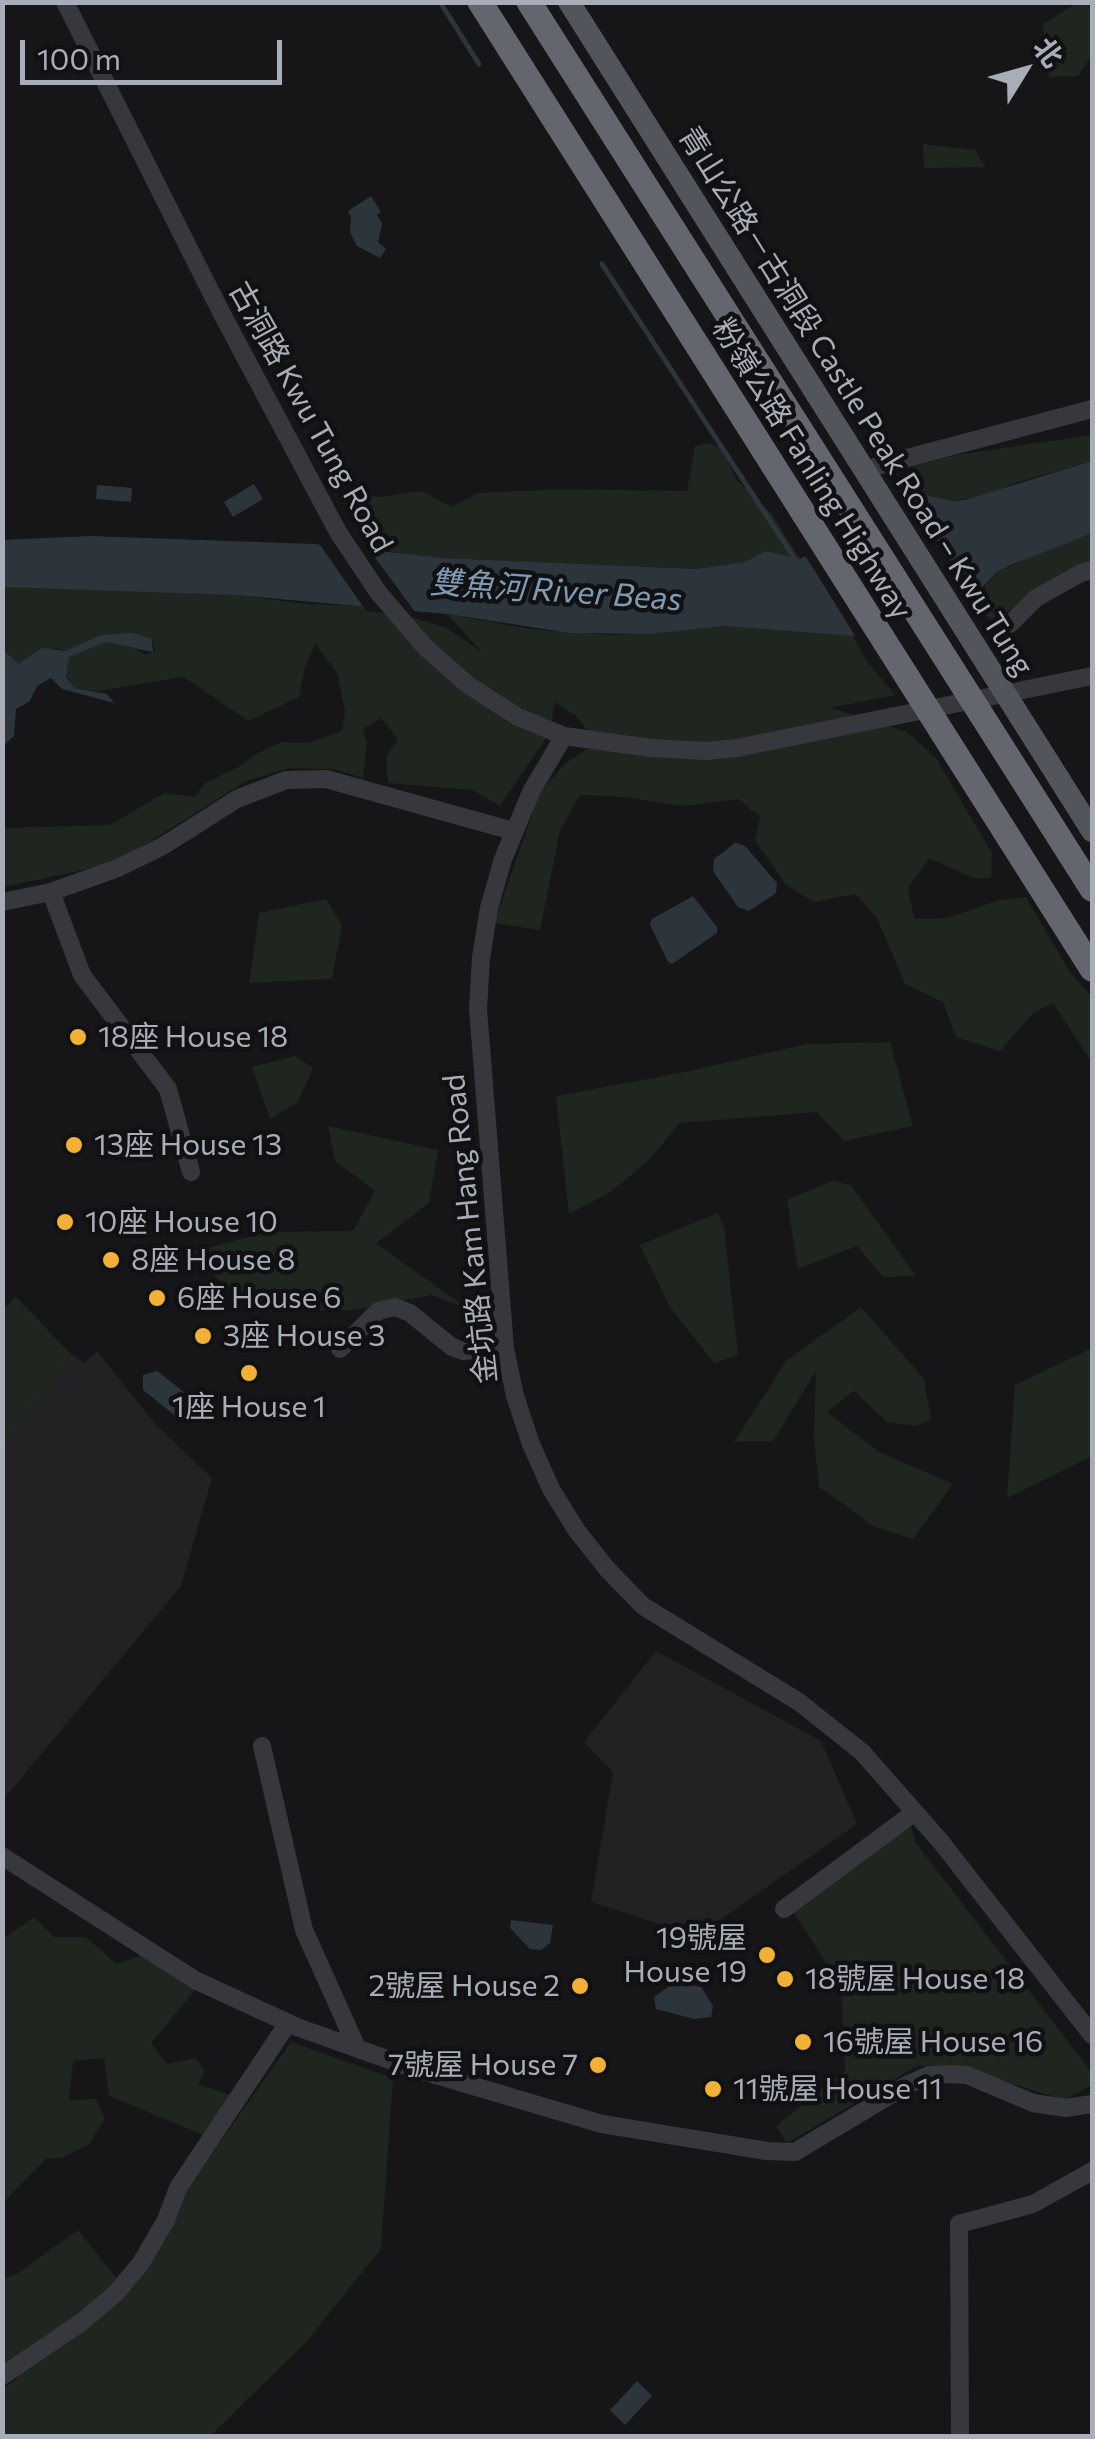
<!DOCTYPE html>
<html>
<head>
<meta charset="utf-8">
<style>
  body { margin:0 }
  #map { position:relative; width:1095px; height:2439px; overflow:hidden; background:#161618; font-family:Commissioner,"Noto Sans SC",sans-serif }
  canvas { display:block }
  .frame { position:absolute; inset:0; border:5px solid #a8adb8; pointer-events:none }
  .north { position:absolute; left:975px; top:20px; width:100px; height:100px; -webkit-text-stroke:8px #111113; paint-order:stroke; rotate:53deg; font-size:28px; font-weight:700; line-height:40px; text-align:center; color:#a8adb8 }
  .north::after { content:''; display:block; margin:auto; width:35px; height:45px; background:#a8adb8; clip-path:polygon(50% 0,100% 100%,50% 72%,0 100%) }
  .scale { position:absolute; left:20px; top:40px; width:262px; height:45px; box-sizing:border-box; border:5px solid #a8adb8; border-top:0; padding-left:12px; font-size:30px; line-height:35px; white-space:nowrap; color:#a8adb8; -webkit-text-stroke:8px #111113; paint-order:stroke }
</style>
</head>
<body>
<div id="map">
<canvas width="1095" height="2439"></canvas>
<div class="frame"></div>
<div class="north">北</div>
<div class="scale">100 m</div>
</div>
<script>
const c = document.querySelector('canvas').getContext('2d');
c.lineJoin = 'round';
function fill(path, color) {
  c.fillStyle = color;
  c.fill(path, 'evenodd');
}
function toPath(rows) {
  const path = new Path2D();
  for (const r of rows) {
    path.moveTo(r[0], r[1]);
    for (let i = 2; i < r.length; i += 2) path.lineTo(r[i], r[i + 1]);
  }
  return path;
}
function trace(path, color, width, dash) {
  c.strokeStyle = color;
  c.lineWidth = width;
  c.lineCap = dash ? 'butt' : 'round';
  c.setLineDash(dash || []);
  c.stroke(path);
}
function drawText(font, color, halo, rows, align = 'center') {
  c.font = font + ' Commissioner,"Noto Sans SC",sans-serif';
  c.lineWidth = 9;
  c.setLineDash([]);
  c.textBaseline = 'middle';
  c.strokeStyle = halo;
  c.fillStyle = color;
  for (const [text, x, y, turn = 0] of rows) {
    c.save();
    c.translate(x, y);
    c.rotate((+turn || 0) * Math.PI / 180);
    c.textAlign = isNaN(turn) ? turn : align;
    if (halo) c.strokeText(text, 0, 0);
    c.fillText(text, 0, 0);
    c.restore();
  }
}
fill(toPath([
  [97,1351,157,1426,212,1478,181,1586,3,1800,3,1445,71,1354,84,1363],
  [656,1651,821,1741,857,1824,697,1936,591,1902,613,1772,584,1742]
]), '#222225');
fill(toPath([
  [1077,3,1087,3,1092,10,1092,55,1078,76,1049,77,1043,24],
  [923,144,975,150,985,167,924,168],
  [1092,435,1092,461,1018,482,983,496,952,501,933,497,921,494,912,479,914,466,956,455],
  [708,443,723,449,736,479,771,513,800,559,766,551,745,562,696,569,445,558,392,552,369,540,342,498,354,494,378,497,423,491,451,507,478,493,561,489,687,491,695,446],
  [1092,533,1092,564,1081,567,992,621,976,608,986,585,997,573,1054,546],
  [12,586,234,595,308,604,377,607,447,628,482,652,447,614,530,629,611,635,724,626,853,636,866,660,895,695,831,708,907,732,936,758,992,853,991,878,973,878,929,858,908,888,914,919,947,918,999,900,1026,897,1069,971,1092,997,1092,1063,1053,1003,1033,1013,1000,1051,956,1037,943,1002,905,984,877,918,856,894,814,902,786,885,755,840,760,817,738,799,683,806,624,797,580,795,560,831,540,930,494,923,540,792,566,763,597,742,575,715,554,702,551,731,500,806,473,790,388,783,386,758,398,739,381,718,363,729,367,744,363,778,333,769,288,768,246,781,116,863,3,887,3,828,110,825,164,793,194,797,205,783,239,767,256,754,282,742,308,743,342,731,345,711,337,673,315,644,305,667,299,697,248,721,184,677,98,691,75,688,63,670,69,656,106,642,136,649,146,655,156,650,152,639,100,635,65,651,56,648,21,667,3,650,3,587],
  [326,899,342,925,332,979,249,983,259,913],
  [890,1042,913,1126,844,1141,817,1112,680,1123,649,1160,612,1191,569,1214,556,1096,685,1072,807,1044],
  [295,1056,313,1068,298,1102,270,1119,252,1067],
  [328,1126,438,1150,429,1203,376,1243,465,1307,431,1295,353,1310,254,1311,189,1253,268,1232,353,1231,375,1191,335,1161],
  [832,1181,851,1185,916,1276,883,1277,857,1246,798,1269,787,1200],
  [718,1213,724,1227,738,1355,714,1363,670,1307,640,1245],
  [16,1297,71,1354,3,1445,3,1309],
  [861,1307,924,1379,931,1419,916,1426,887,1422,854,1391,827,1412,879,1452,953,1484,913,1539,875,1527,819,1487,814,1438,816,1371,773,1441,734,1442,787,1360],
  [1092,1348,1092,1456,1007,1498,1015,1385],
  [910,1825,916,1843,1092,2073,1092,2085,1065,2100,951,2065,917,2066,787,2143,776,2126,845,2071,841,1985,791,1909],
  [34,1917,54,1937,86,1937,116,1964,151,1952,201,1983,151,2043,167,2064,196,2058,205,2071,198,2084,244,2100,216,2140,109,2096,104,2058,73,2061,69,2100,96,2099,105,2119,89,2144,62,2158,47,2158,3,2203,3,1939],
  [291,2042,393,2078,381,2249,306,2342,210,2436,3,2436,3,2389,17,2379,3,2365,3,2279,18,2273,78,2230,126,2290,180,2199]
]), '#1e261f');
fill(toPath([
  [371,196,381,212,377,215,382,224,378,242,386,249,380,258,357,246,350,232,351,217,348,211],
  [1092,461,1092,533,1009,566,996,573,974,596,853,636,724,626,648,634,570,633,447,614,234,595,3,587,2,540,90,536,314,544,445,558,696,569,745,562,766,551,800,559,921,494,952,501,965,500],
  [254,484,263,499,233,517,224,502],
  [97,485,132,488,131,502,96,499],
  [133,633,152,639,153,652,106,642,69,657,66,677,75,688,107,694,114,703,62,689,51,678,37,686,30,701,16,709,14,736,3,746,3,650,19,664,42,648,65,651,100,635],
  [735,843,745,846,777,883,776,893,749,911,738,907,713,871,714,859],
  [693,896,717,927,717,933,672,964,668,962,650,925,652,919],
  [157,1371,194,1400,179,1419,143,1390,143,1375],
  [511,1920,553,1925,550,1943,541,1950,530,1949,510,1928],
  [675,1982,701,1987,713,2006,711,2017,694,2019,656,2009,654,1997],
  [637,2381,652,2396,625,2425,610,2410]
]), '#2c353c');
fill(toPath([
  [908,497,977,600,857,639,803,552],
  [316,539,365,544,418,616,366,611]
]), '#161618');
trace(toPath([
  [440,2,479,64],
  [602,264,795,559]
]), '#2c353c', 5);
trace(toPath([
  [65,2,222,314,338,532,378,592,425,647,468,685,518,717,564,736,651,748,706,751,737,748,1092,676],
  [867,474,877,466,1092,409],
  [1010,624,1036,598,1081,573,1092,570],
  [564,736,532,790,503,859,489,908,481,958,478,1009,505,1348,515,1396,531,1444,551,1489,577,1531,608,1570,643,1606,799,1702,862,1752,941,1842,1092,2035],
  [51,892,82,975,168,1089,191,1172],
  [2,902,51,892,118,868,163,846,237,799,286,780,326,779,513,831],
  [340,1349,378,1311,395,1307,410,1313,452,1347,463,1351,505,1348],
  [262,1746,304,1930,357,2048],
  [2,1856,195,1980,297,2027,409,2067,602,2124,767,2151,795,2152,907,2085,929,2075,947,2074,967,2075,1033,2103,1066,2108,1092,2104],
  [784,1909,915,1812],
  [2,2376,83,2321,116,2293,141,2263,166,2220,178,2188,288,2023],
  [960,2436,959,2224,1033,2204,1092,2171]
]), '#37383d', 18);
trace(toPath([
  [569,2,1092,831]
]), '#53555c', 22);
trace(toPath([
  [480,2,1092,969],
  [529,2,1092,889]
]), '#63666e', 25);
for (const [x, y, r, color] of [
  [78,1037,10,"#f2b134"],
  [74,1145,10,"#f2b134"],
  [65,1222,10,"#f2b134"],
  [111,1260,10,"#f2b134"],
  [157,1298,10,"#f2b134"],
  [203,1336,10,"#f2b134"],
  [249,1373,10,"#f2b134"],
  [767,1955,10,"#f2b134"],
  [785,1979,10,"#f2b134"],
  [580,1986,10,"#f2b134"],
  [803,2042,10,"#f2b134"],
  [598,2065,10,"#f2b134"],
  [713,2089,10,"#f2b134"]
]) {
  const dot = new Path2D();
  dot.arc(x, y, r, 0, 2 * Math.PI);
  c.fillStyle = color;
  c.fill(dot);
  trace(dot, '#111113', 4);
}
drawText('30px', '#a8adb8', '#111113', [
  ["青山公路－古洞段 Castle Peak Road – Kwu Tung",856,401,58],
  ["古洞路 Kwu Tung Road",311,417,61],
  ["粉嶺公路 Fanling Highway",812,469,58],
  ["金坑路 Kam Hang Road",470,1229,-96]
]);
drawText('30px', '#a8adb8', '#111113', [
  ["18座 House 18",98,1037],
  ["13座 House 13",94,1145],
  ["10座 House 10",85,1222],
  ["8座 House 8",131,1260],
  ["6座 House 6",177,1298],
  ["3座 House 3",223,1336],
  ["1座 House 1",249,1407,"center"],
  ["19號屋",747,1938,"right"],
  ["House 19",747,1972,"right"],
  ["18號屋 House 18",805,1979],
  ["2號屋 House 2",560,1986,"right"],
  ["16號屋 House 16",823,2042],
  ["7號屋 House 7",578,2065,"right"],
  ["11號屋 House 11",733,2089]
], 'left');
drawText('italic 32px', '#7f9bb3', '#111113', [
  ["雙魚河 River Beas",556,591,4]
]);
</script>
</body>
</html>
